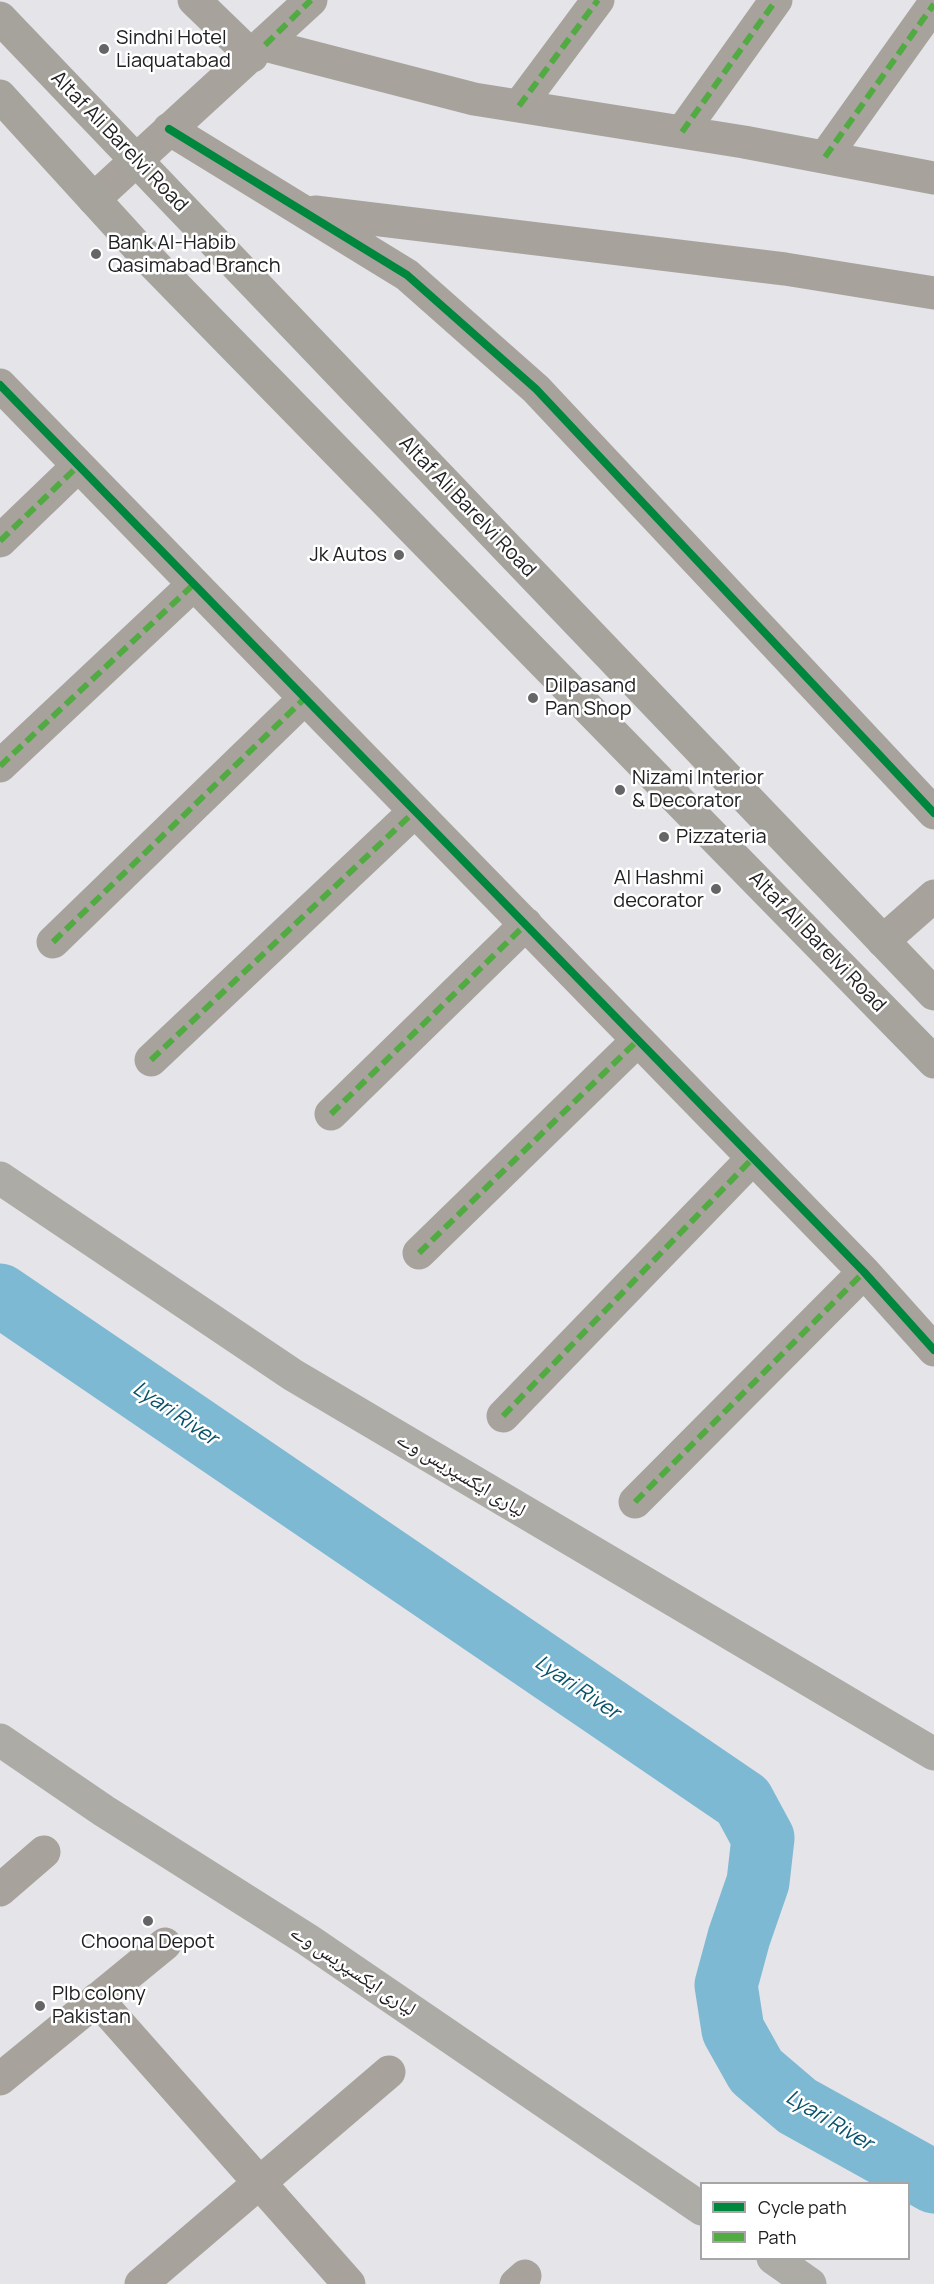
<!DOCTYPE html>
<html>
<head>
<meta charset="utf-8">
<style>
  body { margin:0 }
  #map { position:relative; width:934px; height:2284px; overflow:hidden; background:#e4e4e9; font-family:Manrope,sans-serif }
  canvas { display:block }
  .legend { position:absolute; left:700px; top:2182px; width:210px; height:78px; box-sizing:border-box; background:#fff; border:2px solid #a6a6a7; margin:0; padding:8px 10px; list-style:none; font-size:18px; color:#202023 }
  .legend li { display:flex; align-items:center; gap:12px; height:30px }
  .legend b { width:30px; border:2px solid #a6a6a7 }
</style>
</head>
<body>
<div id="map">
<canvas width="934" height="2284"></canvas>
<ul class="legend">
<li><b style="height:8px;background:#00873e"></b>Cycle path</li>
<li><b style="height:8px;background:#52aa43"></b>Path</li>
</ul>
</div>
<script>
const c = document.querySelector('canvas').getContext('2d');
c.lineJoin = 'round';
function toPath(rows) {
  const path = new Path2D();
  for (const r of rows) {
    path.moveTo(r[0], r[1]);
    for (let i = 2; i < r.length; i += 2) path.lineTo(r[i], r[i + 1]);
  }
  return path;
}
function trace(path, color, width, dash) {
  c.strokeStyle = color;
  c.lineWidth = width;
  c.lineCap = dash ? 'butt' : 'round';
  c.setLineDash(dash || []);
  c.stroke(path);
}
function drawText(font, color, halo, rows, align = 'center') {
  c.font = font + ' Manrope,"Noto Naskh Arabic",sans-serif';
  c.lineWidth = 5;
  c.setLineDash([]);
  c.textBaseline = 'middle';
  c.strokeStyle = halo;
  c.fillStyle = color;
  for (const [text, x, y, turn = 0] of rows) {
    c.save();
    c.translate(x, y);
    c.rotate((+turn || 0) * Math.PI / 180);
    c.textAlign = isNaN(turn) ? turn : align;
    if (halo) c.strokeText(text, 0, 0);
    c.fillText(text, 0, 0);
    c.restore();
  }
}
trace(toPath([
  [0,1295,743,1801,763,1838,758,1882,739,1937,726,1985,733,2030,756,2071,797,2106,934,2182]
]), '#7db9d3', 63);
trace(toPath([
  [194,0,252,56],
  [265,45,474,99,744,142,934,178],
  [519,106,598,0],
  [169,129,407,275,536,389,934,813],
  [682,132,776,0],
  [825,157,934,4],
  [94,199,311,0],
  [315,212,785,269,934,293],
  [0,385,864,1272,934,1350],
  [0,541,78,466],
  [0,766,194,584],
  [883,941,934,896],
  [53,942,305,698],
  [151,1060,415,811],
  [331,1114,526,924],
  [419,1253,638,1040],
  [503,1416,753,1158],
  [635,1502,864,1272],
  [0,1890,44,1852],
  [97,1999,349,2284],
  [0,2079,165,1944],
  [141,2284,389,2072],
  [516,2284,525,2276]
]), '#a7a39c', 33);
trace(toPath([
  [0,18,934,994],
  [0,96,144,254,934,1062]
]), '#a5a39b', 33);
trace(toPath([
  [0,1178,293,1375,934,1754],
  [0,1740,104,1811,308,1940,702,2209],
  [773,2258,810,2284]
]), '#adaba6', 33);
trace(toPath([
  [265,45,311,0],
  [519,106,598,0],
  [682,132,776,0],
  [825,157,934,4],
  [0,541,78,466],
  [0,766,194,584],
  [53,942,305,698],
  [151,1060,415,811],
  [331,1114,526,924],
  [419,1253,638,1040],
  [503,1416,753,1158],
  [635,1502,864,1272]
]), '#52aa43', 6, [12, 6]);
trace(toPath([
  [169,129,407,275,536,389,934,813],
  [0,385,864,1272,934,1350]
]), '#00873e', 8);
for (const [x, y, r, color] of [
  [104,49,6,"#656568"],
  [96,254,6,"#656568"],
  [399,555,6,"#656568"],
  [533,698,6,"#656568"],
  [620,790,6,"#656568"],
  [664,837,6,"#656568"],
  [716,889,6,"#656568"],
  [148,1921,6,"#656568"],
  [40,2006,6,"#656568"]
]) {
  const dot = new Path2D();
  dot.arc(x, y, r, 0, 2 * Math.PI);
  c.fillStyle = color;
  c.fill(dot);
  trace(dot, '#fff', 2);
}
drawText('20px', '#202023', '#fff', [
  ["Sindhi Hotel",116,38],
  ["Liaquatabad",116,61],
  ["Bank Al-Habib",108,243],
  ["Qasimabad Branch",108,266],
  ["Jk Autos",387,555,"right"],
  ["Dilpasand",545,686],
  ["Pan Shop",545,709],
  ["Nizami Interior",632,778],
  ["& Decorator",632,801],
  ["Pizzateria",676,837],
  ["Al Hashmi",704,878,"right"],
  ["decorator",704,901,"right"],
  ["Choona Depot",148,1942,"center"],
  ["PIb colony",52,1994],
  ["Pakistan",52,2017]
], 'left');
drawText('20px', '#202023', '#fff', [
  ["Altaf Ali Barelvi Road",119,142,46],
  ["Altaf Ali Barelvi Road",467,507,46],
  ["Altaf Ali Barelvi Road",817,942,46],
  ["لیاری ایکسپریس وے",461,1475,31],
  ["لیاری ایکسپریس وے",353,1971,34]
]);
drawText('italic 21px', '#08526a', '#fff', [
  ["Lyari River",175,1414,34],
  ["Lyari River",577,1688,34],
  ["Lyari River",829,2121,31]
]);
</script>
</body>
</html>
